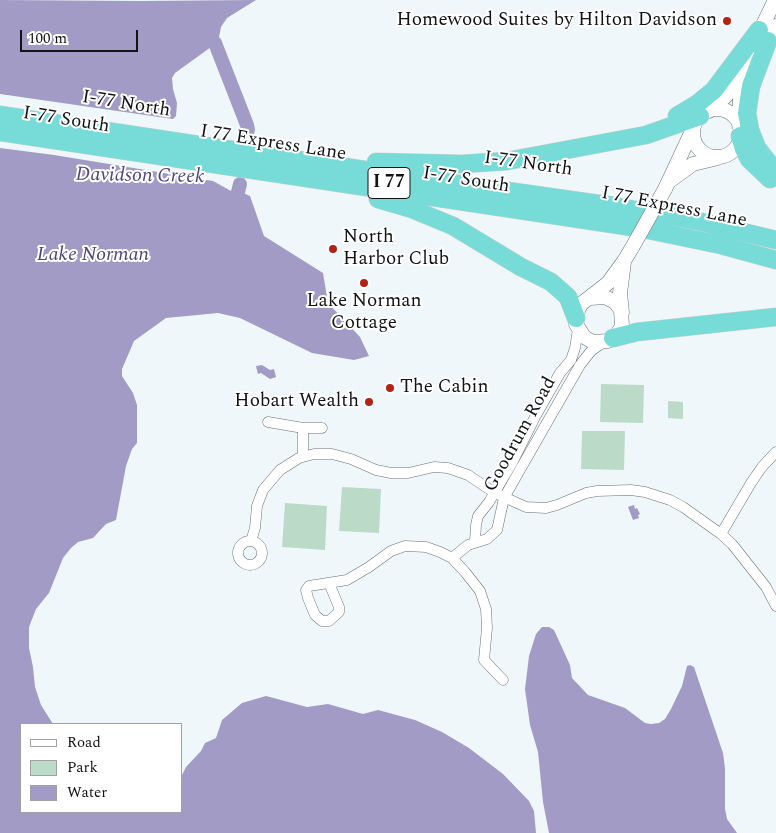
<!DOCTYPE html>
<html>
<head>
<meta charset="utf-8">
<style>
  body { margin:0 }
  #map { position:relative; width:776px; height:833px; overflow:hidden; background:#eff7fb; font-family:Spectral,serif }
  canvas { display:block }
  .legend { position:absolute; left:20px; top:723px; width:162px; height:90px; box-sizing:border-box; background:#fff; border:1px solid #a0a1a1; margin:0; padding:6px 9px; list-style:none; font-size:15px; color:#111314 }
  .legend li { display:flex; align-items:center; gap:10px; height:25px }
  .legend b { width:25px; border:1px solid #a0a1a1 }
  .scale { position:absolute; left:20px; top:30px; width:118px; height:22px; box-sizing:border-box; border:2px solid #111314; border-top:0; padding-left:6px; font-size:15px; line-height:18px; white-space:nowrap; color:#111314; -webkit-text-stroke:4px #fff; paint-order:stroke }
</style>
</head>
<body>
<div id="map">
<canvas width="776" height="833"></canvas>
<ul class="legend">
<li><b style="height:6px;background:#fff"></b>Road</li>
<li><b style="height:14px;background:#bbdbc8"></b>Park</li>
<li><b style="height:14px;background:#a19bc6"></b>Water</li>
</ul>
<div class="scale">100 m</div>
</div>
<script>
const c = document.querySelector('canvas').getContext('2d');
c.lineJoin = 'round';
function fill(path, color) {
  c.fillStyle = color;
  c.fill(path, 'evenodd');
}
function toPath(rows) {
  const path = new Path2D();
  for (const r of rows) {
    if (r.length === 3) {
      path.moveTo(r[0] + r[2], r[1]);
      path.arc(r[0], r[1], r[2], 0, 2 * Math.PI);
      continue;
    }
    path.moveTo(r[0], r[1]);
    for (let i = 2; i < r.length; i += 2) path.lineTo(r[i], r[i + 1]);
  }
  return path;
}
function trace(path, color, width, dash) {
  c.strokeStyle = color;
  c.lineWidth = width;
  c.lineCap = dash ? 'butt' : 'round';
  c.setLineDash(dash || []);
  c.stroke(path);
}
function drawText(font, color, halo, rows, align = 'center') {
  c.font = font + ' Spectral,serif';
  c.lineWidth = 4;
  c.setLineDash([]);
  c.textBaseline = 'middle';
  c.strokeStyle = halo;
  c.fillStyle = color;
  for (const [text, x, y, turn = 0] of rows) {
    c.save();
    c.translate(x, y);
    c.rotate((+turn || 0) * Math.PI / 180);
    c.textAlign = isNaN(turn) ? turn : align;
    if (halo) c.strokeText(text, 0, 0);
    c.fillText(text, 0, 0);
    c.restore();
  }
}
fill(toPath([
  [601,384,644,385,643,423,600,422],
  [668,401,683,402,683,419,668,418],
  [582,431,625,431,624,470,581,469],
  [342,487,381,489,379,533,339,531],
  [285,503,327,506,325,550,282,547]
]), '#bbdbc8');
fill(toPath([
  [0,0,139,1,256,0,227,18,221,27,218,42,175,73,172,78,173,89,177,103,176,116,173,119,0,94],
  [0,148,54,155,213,181,231,191,239,191,250,196,264,236,323,273,328,303,360,337,369,356,354,360,312,353,240,318,218,313,166,318,134,341,122,369,122,376,133,393,137,405,137,443,132,449,126,466,116,520,106,524,93,538,78,542,71,548,63,558,49,593,36,609,29,627,29,648,33,667,35,687,41,705,53,724,21,724,21,812,181,812,181,777,186,767,201,751,205,743,216,738,222,720,242,703,266,696,307,707,328,704,363,714,378,710,415,720,442,732,469,748,503,774,529,801,534,811,536,833,0,833],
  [262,365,270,370,274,369,276,377,270,379,261,373,258,374,256,366],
  [634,505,635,509,637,508,640,514,638,515,639,518,633,520,628,507],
  [542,627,549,627,554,630,570,665,572,678,588,695,625,708,645,723,651,724,659,723,665,719,671,709,682,686,687,666,690,665,694,667,723,753,725,769,725,809,727,819,737,833,549,833,543,802,538,752,530,725,525,689,529,656,536,634]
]), '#a19bc6');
trace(toPath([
  [203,30,215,43,247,125,248,130],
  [226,199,232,199,237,196,240,184]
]), '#a19bc6', 14);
const street = toPath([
  [268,422,303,428],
  [303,456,303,428,322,428],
  [721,534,751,483,762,467,776,452],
  [251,541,255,528,257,506,263,490,280,470,299,458,314,454,332,454,351,459,376,470,391,473,408,473,434,467,448,468,468,475,495,493,526,507,546,508,557,505,586,493,597,491,631,490,645,492,670,500,683,507,721,534,732,544,766,587,776,606],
  [475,541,476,525,478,516,489,502,512,463,535,417,560,373,571,360,575,348,578,329],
  [250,553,12],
  [452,558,468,545,487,539,497,530,504,498,521,468,580,365,591,351,604,342],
  [329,583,339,607,339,612,329,621,322,621,315,615,308,598,306,590,309,586,347,580,369,567,391,551,405,546,426,547,440,552,452,558,465,572,480,591,486,609,487,628,484,660,503,680]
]);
const secondary = toPath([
  [762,49,776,26],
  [717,133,24],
  [709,111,725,97,732,89,775,0],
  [739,125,740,100,747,74],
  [671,180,693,164,718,158],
  [665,189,693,129],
  [590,298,605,297,615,302,621,310,622,326,617,335,608,341,593,342,584,337,576,324,577,313,581,304,608,283,624,261,633,246],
  [622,313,620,293,624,262]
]);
const highway = toPath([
  [768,41,751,86,747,113,750,130,757,148,776,172],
  [0,115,444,182,613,206,697,221,776,240],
  [677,116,697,104,714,90,759,30],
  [0,132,639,228,721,245,776,260],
  [740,136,744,149,749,159,770,179],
  [376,162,462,164,507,161,646,135,700,116],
  [378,199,412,209,453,226,521,267,551,282,568,297,576,318],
  [613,338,637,332,776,317]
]);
trace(street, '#697073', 11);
trace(secondary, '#697073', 15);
trace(highway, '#cfd0d0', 19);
trace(street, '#fff', 10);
trace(secondary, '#fff', 14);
trace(highway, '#77dcd8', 18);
const secondaryBridge = toPath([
  [633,246,665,189]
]);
trace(secondaryBridge, '#697073', 15, []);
trace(secondaryBridge, '#fff', 14);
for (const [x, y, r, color] of [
  [727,21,5,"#b22314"],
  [333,249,5,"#b22314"],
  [364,283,5,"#b22314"],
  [390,388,5,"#b22314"],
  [369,402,5,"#b22314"]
]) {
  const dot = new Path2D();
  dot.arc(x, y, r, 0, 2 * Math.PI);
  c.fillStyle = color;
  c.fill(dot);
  trace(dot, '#fff', 2);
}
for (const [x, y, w] of [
  [389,183,42]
]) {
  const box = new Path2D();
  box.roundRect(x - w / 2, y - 15.5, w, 31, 4);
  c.fillStyle = '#fff';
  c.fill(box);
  trace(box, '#111314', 1);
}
drawText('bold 18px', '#111314', null, [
  ["I 77",389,183]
]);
drawText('19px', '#111314', '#fff', [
  ["Homewood Suites by Hilton Davidson",717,21],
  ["North",343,238,"left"],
  ["Harbor Club",343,260,"left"],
  ["Lake Norman",364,302,"center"],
  ["Cottage",364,324,"center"],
  ["The Cabin",400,388,"left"],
  ["Hobart Wealth",359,402]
], 'right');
drawText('19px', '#111314', '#fff', [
  ["I-77 North",126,105,9],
  ["I-77 South",66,121,9],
  ["I 77 Express Lane",273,144,9],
  ["I-77 North",528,165,8],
  ["I-77 South",466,181,9],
  ["I 77 Express Lane",674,208,11],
  ["Goodrum Road",521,435,-61]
]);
drawText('italic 20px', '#50447d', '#fff', [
  ["Davidson Creek",140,177,1],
  ["Lake Norman",93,256]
]);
</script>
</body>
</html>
